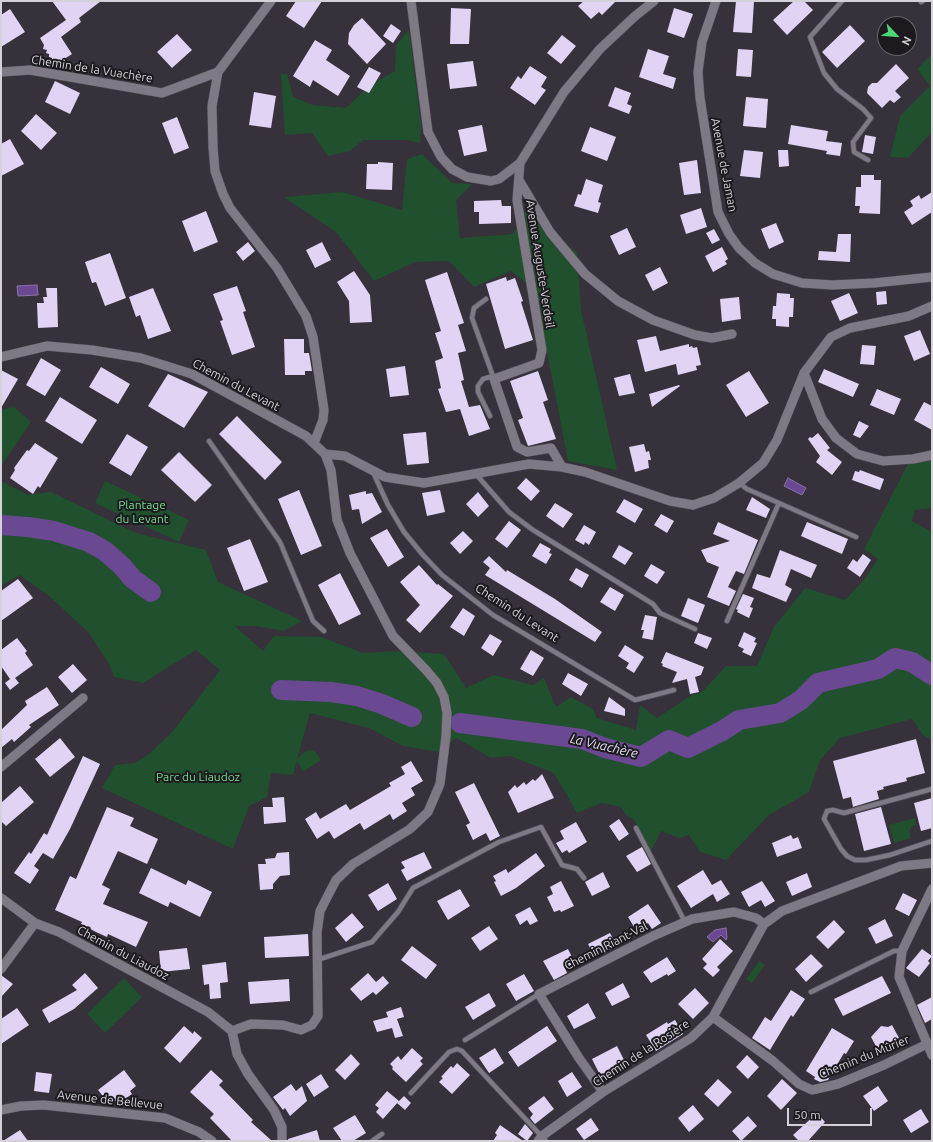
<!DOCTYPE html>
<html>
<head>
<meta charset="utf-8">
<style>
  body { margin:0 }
  #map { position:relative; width:933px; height:1142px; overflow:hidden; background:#36313b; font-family:Ubuntu,sans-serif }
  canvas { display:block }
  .frame { position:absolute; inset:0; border:2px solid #d4d1d8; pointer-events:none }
  .north { position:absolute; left:877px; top:16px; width:40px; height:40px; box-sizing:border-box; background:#1c1a1f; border:1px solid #666369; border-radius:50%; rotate:116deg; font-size:11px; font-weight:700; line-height:16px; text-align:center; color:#d4d1d8 }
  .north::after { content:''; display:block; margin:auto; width:14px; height:18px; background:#4dd676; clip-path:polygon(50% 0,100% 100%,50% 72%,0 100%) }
  .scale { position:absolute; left:787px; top:1108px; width:85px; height:18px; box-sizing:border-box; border:2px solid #d4d1d8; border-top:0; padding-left:5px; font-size:12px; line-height:14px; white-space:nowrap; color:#d4d1d8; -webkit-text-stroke:3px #1c1a1f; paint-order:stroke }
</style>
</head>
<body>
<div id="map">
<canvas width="933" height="1142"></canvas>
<div class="frame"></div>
<div class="north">N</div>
<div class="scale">50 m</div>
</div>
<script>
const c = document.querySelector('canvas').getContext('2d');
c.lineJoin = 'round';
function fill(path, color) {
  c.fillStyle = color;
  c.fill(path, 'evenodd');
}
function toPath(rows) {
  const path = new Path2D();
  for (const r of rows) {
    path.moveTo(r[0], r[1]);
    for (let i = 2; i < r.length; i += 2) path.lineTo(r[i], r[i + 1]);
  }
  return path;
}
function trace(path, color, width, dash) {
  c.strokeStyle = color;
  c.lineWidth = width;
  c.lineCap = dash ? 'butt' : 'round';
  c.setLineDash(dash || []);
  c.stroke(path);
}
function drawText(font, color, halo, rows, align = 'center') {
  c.font = font + ' Ubuntu,sans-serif';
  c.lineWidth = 4;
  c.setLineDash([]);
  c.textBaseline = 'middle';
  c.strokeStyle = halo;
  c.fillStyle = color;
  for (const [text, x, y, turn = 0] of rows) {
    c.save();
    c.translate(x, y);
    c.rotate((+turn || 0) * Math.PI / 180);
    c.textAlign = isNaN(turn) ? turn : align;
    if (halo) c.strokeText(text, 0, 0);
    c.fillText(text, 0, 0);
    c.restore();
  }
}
fill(toPath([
  [409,30,421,125,420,143,406,140,363,140,350,151,328,156,312,133,285,135,281,75,287,73,293,97,313,105,346,108,369,86,395,71,396,45],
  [932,54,932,132,908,158,890,157,900,116,930,86,917,69],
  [422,154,452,183,472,184,456,200,460,238,513,234,526,208,577,253,581,310,617,470,568,461,535,290,511,271,474,287,449,261,415,262,374,281,336,232,284,197,343,192,402,210,407,159],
  [14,407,31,422,1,466,1,410],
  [932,458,932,508,915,510,912,521,932,532,932,740,923,735,912,719,840,738,820,760,809,792,769,815,726,860,700,852,689,835,679,838,661,831,651,851,634,820,627,816,621,807,602,803,577,813,554,773,510,756,491,758,456,738,438,752,403,746,369,728,310,713,297,759,304,752,310,750,316,752,321,760,303,772,297,761,293,775,271,773,267,797,249,806,233,849,102,788,115,765,135,763,148,755,173,731,220,670,196,650,143,683,114,677,110,666,89,633,49,596,20,575,1,586,1,481,28,495,51,492,136,533,206,550,218,582,302,621,284,631,256,626,235,626,263,651,274,636,321,637,363,653,395,651,444,654,466,688,494,675,533,685,544,678,556,707,571,697,593,709,597,718,636,730,640,705,657,718,690,696,702,692,726,666,757,666,774,627,805,588,845,600,863,581,878,559,864,549,908,464],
  [105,481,189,520,179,542,95,503],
  [915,818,916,825,911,827,911,829,909,830,911,838,894,843,889,825],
  [759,961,765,965,752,983,746,979],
  [124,978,142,997,105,1033,87,1014]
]), '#20502d');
const water = toPath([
  [37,285,38,295,18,296,17,286,37,285],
  [788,478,806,488,802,495,784,486,788,478],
  [726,928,727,938,726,940,721,935,713,942,707,937,715,930,726,928]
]);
fill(water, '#6b4892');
trace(water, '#8a71a7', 1);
trace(toPath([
  [1,525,28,527,54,531,89,542,105,551,122,566,133,579,151,592],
  [281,690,331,692,357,696,382,704,412,717],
  [460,723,582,739,605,748,641,757,669,740,688,748,722,731,739,720,780,713,801,700,818,683,878,669,895,658,912,662,932,675]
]), '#6b4892', 20);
fill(toPath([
  [52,1,101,1,79,18,81,22,61,37,72,54,58,63,51,61,52,58,49,57,49,54,46,53,47,50,43,49,44,45,40,38,66,20],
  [296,1,322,1,304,28,286,16],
  [584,1,616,1,602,15,599,12,591,19,578,6],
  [736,1,754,2,752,33,733,32],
  [794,1,804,1,813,10,787,35,773,20],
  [451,8,471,9,469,44,450,44],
  [674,8,693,14,684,38,667,32],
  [10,9,25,32,1,47,1,15],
  [362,18,386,44,367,64,348,44,349,33,354,25],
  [391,24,401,31,393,43,383,36],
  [850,25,865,41,837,68,822,52],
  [177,34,192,50,172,68,157,52],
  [562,35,576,46,561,64,547,53],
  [315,40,332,50,326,60,350,76,338,96,313,80,310,87,293,76],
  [648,49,669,56,663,74,676,78,673,89,639,77],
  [738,49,753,50,751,77,736,76],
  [473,61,477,86,450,89,447,64],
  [896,64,909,78,895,91,901,97,894,103,890,100,882,108,867,93,868,87,872,83,877,83],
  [530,66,547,77,541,87,546,90,535,105,510,88,518,76,521,79],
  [369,67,381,73,369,93,357,87],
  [55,81,80,93,70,114,45,102],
  [615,87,631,93,627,104,632,106,629,114,608,106],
  [254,92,276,96,271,128,249,125],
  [746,97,768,99,766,128,743,126],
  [36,114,57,133,41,150,21,131],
  [177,117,189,148,174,154,162,123],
  [482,125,487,151,464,156,458,130],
  [791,125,828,131,826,141,842,143,840,156,826,154,827,151,788,144],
  [590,127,616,137,607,161,581,151],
  [865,135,876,137,873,154,862,152],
  [10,139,24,164,1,176,1,144],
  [744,150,763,152,760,178,740,176],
  [778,150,788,150,789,166,779,167],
  [697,160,701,193,684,195,679,163],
  [378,162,393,163,392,190,366,189,367,164,378,164],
  [861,175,874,175,874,180,881,180,880,214,859,213,860,206,855,206,856,187,861,187],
  [586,179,603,185,598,202,601,203,598,213,574,206,578,194,581,195],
  [932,192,932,212,912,225,904,212,913,206,910,201,919,195,921,199],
  [501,200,502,206,511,206,511,223,479,224,479,212,474,212,474,201],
  [701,208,707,227,686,234,680,215],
  [206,211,218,242,194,252,182,221],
  [776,223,784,242,769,249,761,229],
  [627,228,636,247,619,255,610,236],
  [714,229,720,240,712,244,706,233],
  [838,234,851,234,850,262,818,260,819,251,836,252],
  [248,242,255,251,243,261,236,252],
  [322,242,331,260,315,268,306,250],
  [722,247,728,259,725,261,727,264,713,272,705,256],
  [110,253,126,298,105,306,96,282,92,283,85,262],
  [660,267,668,283,653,291,645,275],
  [354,271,370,295,372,322,350,323,349,301,337,282],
  [447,272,464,323,458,325,466,351,458,353,464,380,461,381,469,407,480,405,490,429,469,436,460,409,446,412,438,389,441,388,435,361,443,358,435,333,441,331,425,280],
  [506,277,507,281,515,278,523,301,521,302,533,340,505,349,486,284],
  [237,286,246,311,243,312,255,347,232,355,220,321,223,320,213,294],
  [46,288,57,288,58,327,38,328,37,303,44,303,43,297,47,297],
  [153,288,171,331,148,339,140,315,136,317,129,297],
  [886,291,887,304,877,305,876,292],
  [777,293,790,294,790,298,794,298,793,317,789,317,789,327,776,326,776,319,772,319,773,306,776,306],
  [849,293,858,313,840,321,831,301],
  [739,297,741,319,722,322,720,299],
  [920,330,930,354,914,361,904,336],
  [656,336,660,351,689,344,689,347,692,346,693,348,697,347,701,365,696,366,697,370,678,375,676,364,645,372,637,340],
  [284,339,304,339,304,353,309,353,312,371,305,371,305,375,285,375],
  [862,345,876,346,874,365,860,364],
  [41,358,61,370,45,396,26,385],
  [405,366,409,395,390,397,386,369],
  [101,367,130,384,118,404,89,387],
  [824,369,859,384,853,397,818,382],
  [1,370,18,379,1,408],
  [538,371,548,400,543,402,556,439,528,446,518,420,523,418,510,381],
  [749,371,769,403,746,417,726,385],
  [168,374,208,392,184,428,148,406],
  [630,374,635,393,619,396,614,378],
  [679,385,680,386,652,407,649,394],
  [877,389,901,399,894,415,870,405],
  [60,397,97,420,82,444,45,421],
  [924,402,932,406,932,430,914,420],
  [237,416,282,462,265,480,219,434],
  [859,421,869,426,860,438,853,435],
  [426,432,429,463,407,465,403,434],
  [818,433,830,448,827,450,842,462,832,475,816,462,820,456,808,439,810,437,812,438],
  [127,434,148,447,131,476,109,463],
  [35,443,58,458,40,488,38,486,33,494,10,478,15,470,14,468,27,450,29,451],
  [644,444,646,452,649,451,651,460,648,460,649,468,635,472,629,447],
  [179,452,212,485,195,502,161,470],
  [860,470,884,479,880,490,852,480,855,471,859,472],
  [526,478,540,491,531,501,517,488],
  [299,490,322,546,301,555,278,499],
  [440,490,445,512,427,516,422,493],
  [366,491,366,494,372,493,382,512,362,524,359,509,352,510,349,495],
  [478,492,489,506,478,517,466,504],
  [752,497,770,509,766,518,746,510],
  [624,499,643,509,635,523,616,512],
  [555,503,573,514,563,528,546,516],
  [661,514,674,521,667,533,654,525],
  [509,521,521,530,507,548,495,539],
  [718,522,758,540,744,574,736,571,728,587,736,591,729,606,707,597,719,567,707,562,701,550,730,541,713,534],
  [807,522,848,539,842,554,801,536],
  [584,525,596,532,589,545,585,542,584,545,575,540],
  [387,529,404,557,388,567,370,538],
  [463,531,473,541,460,554,450,543],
  [250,539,268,582,244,591,227,548],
  [540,543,551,549,549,553,552,554,546,564,532,556],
  [619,545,633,553,625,565,612,557],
  [780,550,817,565,811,578,791,569,785,585,792,589,786,602,752,588,757,574,770,578],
  [863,554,871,560,860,577,847,568,853,559,857,562],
  [489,556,506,572,507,570,555,599,602,632,595,642,485,575,490,568,483,562],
  [651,564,665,572,657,584,644,576],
  [419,565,437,585,438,584,453,596,420,633,406,620,420,605,400,582],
  [576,568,589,575,582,588,569,580],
  [340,573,361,614,339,625,318,585],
  [18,579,33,598,1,621,1,591],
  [610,587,624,595,615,611,600,602],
  [743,594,754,598,750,607,753,608,749,618,737,612,738,610,736,609],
  [688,598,705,605,698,623,681,616],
  [463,608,475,616,464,636,450,627],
  [645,615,657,617,653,640,642,638,644,630,641,630],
  [744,632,756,638,754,642,757,643,751,656,742,652,744,649,738,646],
  [698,633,712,638,707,649,694,643],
  [490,634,502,641,493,656,481,648],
  [17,638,27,651,25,653,33,665,15,678,19,683,10,690,5,683,10,679,1,666,1,650],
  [625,645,644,657,634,673,626,668,629,663,618,656],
  [531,650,544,658,533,676,520,669],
  [666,652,704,667,701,675,695,677,699,692,690,694,687,679,672,683,677,672,662,666,663,664,661,663],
  [73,664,87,680,72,693,58,677],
  [568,673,588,684,581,696,562,684],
  [47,687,59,705,29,725,31,727,14,742,12,739,1,748,1,730,27,705,25,701],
  [609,697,625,709,625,716,604,711],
  [60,738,75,757,50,777,35,759],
  [916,739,925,773,906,778,907,781,883,787,884,789,877,791,879,799,853,807,851,797,843,799,833,761],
  [83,756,100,764,70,829,53,859,43,853,34,866,39,870,30,884,14,873,29,852,31,854,44,833,47,835],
  [411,761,423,781,411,788,415,795,402,803,407,811,393,820,390,814,364,830,360,823,334,839,329,831,317,839,305,819,316,812,320,819,346,804,350,810,391,786,389,783,405,774,401,767],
  [542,774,554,798,518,813,508,792,515,785,517,788,524,782,526,785,533,779,535,781],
  [474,783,500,836,490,841,486,833,473,840,466,825,470,823,455,792],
  [20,786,34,802,6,826,1,821,1,803],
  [284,797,286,822,264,824,263,807,273,807,272,798],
  [932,798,932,828,921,831,914,803],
  [107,807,134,818,130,826,158,839,147,864,118,851,102,885,110,889,103,904,148,922,136,947,108,934,107,937,96,932,81,924,82,922,55,910,70,876,76,879],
  [881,807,891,844,864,851,855,814],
  [619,819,629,834,619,841,609,826],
  [576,822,587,842,569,853,567,850,562,853,556,843,564,839,560,831],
  [791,835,793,839,798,837,802,848,777,857,772,843],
  [642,847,651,864,637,872,626,856],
  [289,852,290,875,280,876,273,884,273,889,260,890,258,864,266,864,265,859,275,858,277,853],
  [424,852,432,868,407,881,401,870,405,868,401,862],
  [536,853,545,866,516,888,501,896,494,882,496,881,493,876,506,869,508,873],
  [151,868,186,885,188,880,212,892,200,917,170,902,168,907,139,893],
  [703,870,712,885,721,880,730,894,717,902,713,894,691,908,677,886],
  [603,872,610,887,592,896,585,882],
  [807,873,812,887,792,896,786,882],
  [561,881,574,906,561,912,560,910,554,912,547,897,553,894,550,887],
  [762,881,775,901,765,907,761,900,749,907,741,892],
  [388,883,397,899,378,911,368,895],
  [460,889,470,906,448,920,437,901],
  [903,893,917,900,909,916,895,909],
  [648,904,661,923,652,929,648,923,636,930,628,917],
  [530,907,538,921,530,925,527,920,520,925,515,915],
  [352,913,364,927,346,942,335,928],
  [885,919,893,936,876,944,868,928],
  [834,920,845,932,828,949,816,937],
  [489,926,498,939,480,951,471,938],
  [610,933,617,946,595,957,588,944],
  [308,934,309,956,265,958,264,937],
  [720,939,733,951,717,967,720,970,713,977,703,968,707,964,702,959],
  [412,946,437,965,426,979,401,960],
  [187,948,190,969,161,972,159,951],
  [568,949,575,963,565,968,567,973,554,980,543,961],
  [922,949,932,956,928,961,930,963,919,977,906,968],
  [811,954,823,966,806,982,795,969],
  [667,957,676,971,668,976,667,974,651,983,643,972],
  [226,962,228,982,220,983,221,998,210,999,209,984,204,985,202,965],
  [85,973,98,988,74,1009,49,1023,42,1010,77,990,72,985],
  [368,973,376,982,383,976,389,983,376,995,373,992,361,1001,350,989],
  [524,974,534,991,516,1001,506,984],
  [1,975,13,984,1,997],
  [882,976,891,993,843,1016,834,999],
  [289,979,290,1001,250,1004,248,982],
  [623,983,630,997,612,1006,605,993],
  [695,988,709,1003,693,1019,678,1004],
  [791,990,805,999,793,1017,791,1015,770,1050,752,1038,765,1017,771,1021],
  [489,993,496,1006,473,1020,465,1007],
  [932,997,932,1019,925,1023,917,1005],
  [588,1003,596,1018,574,1029,567,1016],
  [401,1007,404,1017,397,1019,403,1036,395,1038,392,1028,377,1032,373,1021,388,1017,386,1012],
  [17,1008,29,1025,1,1044,1,1019],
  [675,1020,683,1034,656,1051,646,1035,667,1022,668,1024],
  [892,1025,899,1038,894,1041,892,1050,883,1047,878,1050,871,1037,881,1026,888,1027],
  [184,1026,193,1034,194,1031,202,1038,180,1063,164,1048],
  [547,1026,557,1041,518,1067,508,1052],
  [832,1028,854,1041,846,1054,844,1053,828,1080,820,1082,814,1079,815,1077,806,1071],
  [617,1046,627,1066,602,1079,592,1059],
  [412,1048,423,1058,420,1061,423,1064,406,1082,392,1069,393,1067,390,1064,398,1056,401,1060],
  [495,1048,504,1063,489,1073,479,1058],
  [351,1054,360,1064,345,1080,335,1070],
  [747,1055,759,1067,748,1079,736,1067],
  [457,1063,470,1075,452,1094,439,1082,443,1078,441,1077,451,1066,453,1068],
  [124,1070,136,1086,130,1091,132,1094,119,1103,117,1100,110,1105,98,1090],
  [211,1070,223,1081,219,1085,253,1120,251,1122,272,1141,232,1141,210,1118,214,1114,190,1092],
  [36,1072,52,1074,49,1093,34,1091],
  [572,1072,582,1087,567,1097,558,1081],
  [321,1074,329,1087,314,1097,306,1084],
  [718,1079,732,1092,718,1107,704,1094],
  [782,1079,797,1093,781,1110,767,1096],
  [291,1084,296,1091,302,1086,307,1101,290,1116,285,1108,283,1110,273,1097],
  [878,1086,888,1101,874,1111,863,1096],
  [387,1091,399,1101,383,1119,376,1112,379,1108,375,1105],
  [404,1096,411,1103,405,1110,397,1103],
  [544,1096,554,1109,535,1124,530,1118,533,1114,528,1108],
  [693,1105,704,1119,689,1132,678,1118],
  [921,1109,929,1122,911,1133,903,1120],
  [817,1113,825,1122,808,1141,799,1141,793,1135],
  [355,1115,366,1133,353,1141,342,1141,333,1128],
  [748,1116,757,1126,741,1141,732,1131],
  [591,1118,599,1130,584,1140,576,1129],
  [525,1124,533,1133,527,1141,518,1134],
  [500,1125,523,1141,493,1141,497,1135,495,1133],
  [20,1130,28,1141,3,1141],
  [317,1130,320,1141,288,1141,288,1139]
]), '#e1d3f4');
const lane = toPath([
  [842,1,810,37,824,73,837,89,863,109,871,118,853,142,854,152,868,160],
  [921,2,923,1],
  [486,299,474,308,472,318,494,379],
  [490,416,478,392,478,386,483,379,493,376],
  [209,441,280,542,313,621,324,631],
  [373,472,388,505,404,532,423,555,442,575,493,615,635,700,674,690],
  [475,473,509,512,533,530,653,604,660,613,695,629],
  [739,483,747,489,856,537],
  [727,621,779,503],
  [932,789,844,813,833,810,827,811,824,819,841,849,847,856,855,860,866,860,890,855,932,841],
  [636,828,685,922],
  [317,960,372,942,398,912,413,888,499,842,541,827,562,865,577,869,584,878],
  [811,992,894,951,902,951],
  [465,1040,539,994],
  [411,1093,449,1052,457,1049,462,1051,546,1141],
  [372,1141,382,1134]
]);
const street = toPath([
  [271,1,218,72,212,106,213,147,215,171,223,194,230,208,277,268,306,316,313,337,324,410,323,420,314,443],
  [411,1,428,132,441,157,452,169,467,177,491,181,499,179,520,163,564,92,600,49,634,17,654,1],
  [716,1,702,42,698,72,700,98,718,212,729,234,739,248,755,263,773,274,802,283,833,285,874,283,932,277],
  [1,72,30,70,162,93,218,72],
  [520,163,517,200,542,350,539,363,494,379,517,447,527,452,551,448,562,467],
  [519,180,550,232,585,274,618,301,653,320,695,335,712,338,732,334],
  [1,357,47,346,92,350,141,358,192,374,306,436,325,454,331,470,337,520,350,553,393,636,426,670,437,683,444,697,447,713,446,736,440,784,428,812,410,829,353,864,336,880,320,911,317,933,318,1016,312,1025,301,1030,283,1025,251,1024,232,1031],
  [804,373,822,419,836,438,857,454,883,461,913,459,932,455],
  [325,454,345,456,385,477,424,483,529,464,562,467,585,472,670,501,693,505,714,498,739,483,763,463,777,440,804,373,831,337,850,328,909,316,932,306],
  [1,767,83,698],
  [932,889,902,951,899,977,932,1055],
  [1,898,35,923,59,932,208,1012,232,1031],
  [1,969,35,923],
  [713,1017,773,1061,799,1084,812,1090,838,1084,884,1065,927,1044],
  [232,1031,237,1054,248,1074,274,1110,282,1127,282,1141],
  [603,1092,579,1058,539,994,653,936,692,919,734,912,756,918,764,924],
  [1,1110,21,1106,44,1105,165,1118,199,1132,212,1141],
  [538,1141,542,1136,603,1092,691,1038,713,1017,764,924,767,922,782,911,901,866,932,863]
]);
trace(lane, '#504d55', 6);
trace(street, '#504d55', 10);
trace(lane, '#7e7984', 4.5);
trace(street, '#7e7984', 9);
drawText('12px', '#d4d1d8', '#1c1a1f', [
  ["Chemin de la Vuachère",92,69,9],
  ["Avenue de Jaman",724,165,79],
  ["Avenue Auguste-Verdeil",540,264,81],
  ["Chemin du Levant",236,385,28],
  ["Chemin du Levant",517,613,33],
  ["Chemin Riant-Val",606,946,-27],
  ["Chemin du Liaudoz",123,953,28],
  ["Chemin de la Rosière",641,1053,-33],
  ["Chemin du Mûrier",864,1057,-22],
  ["Avenue de Bellevue",110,1100,6]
]);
drawText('12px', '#73dc8d', '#1c1a1f', [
  ["Plantage",142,505],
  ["du Levant",142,519],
  ["Parc du Liaudoz",198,777]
]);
drawText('italic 13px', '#e7def3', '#1c1a1f', [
  ["La Vuachère",604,746,13]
]);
</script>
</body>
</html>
